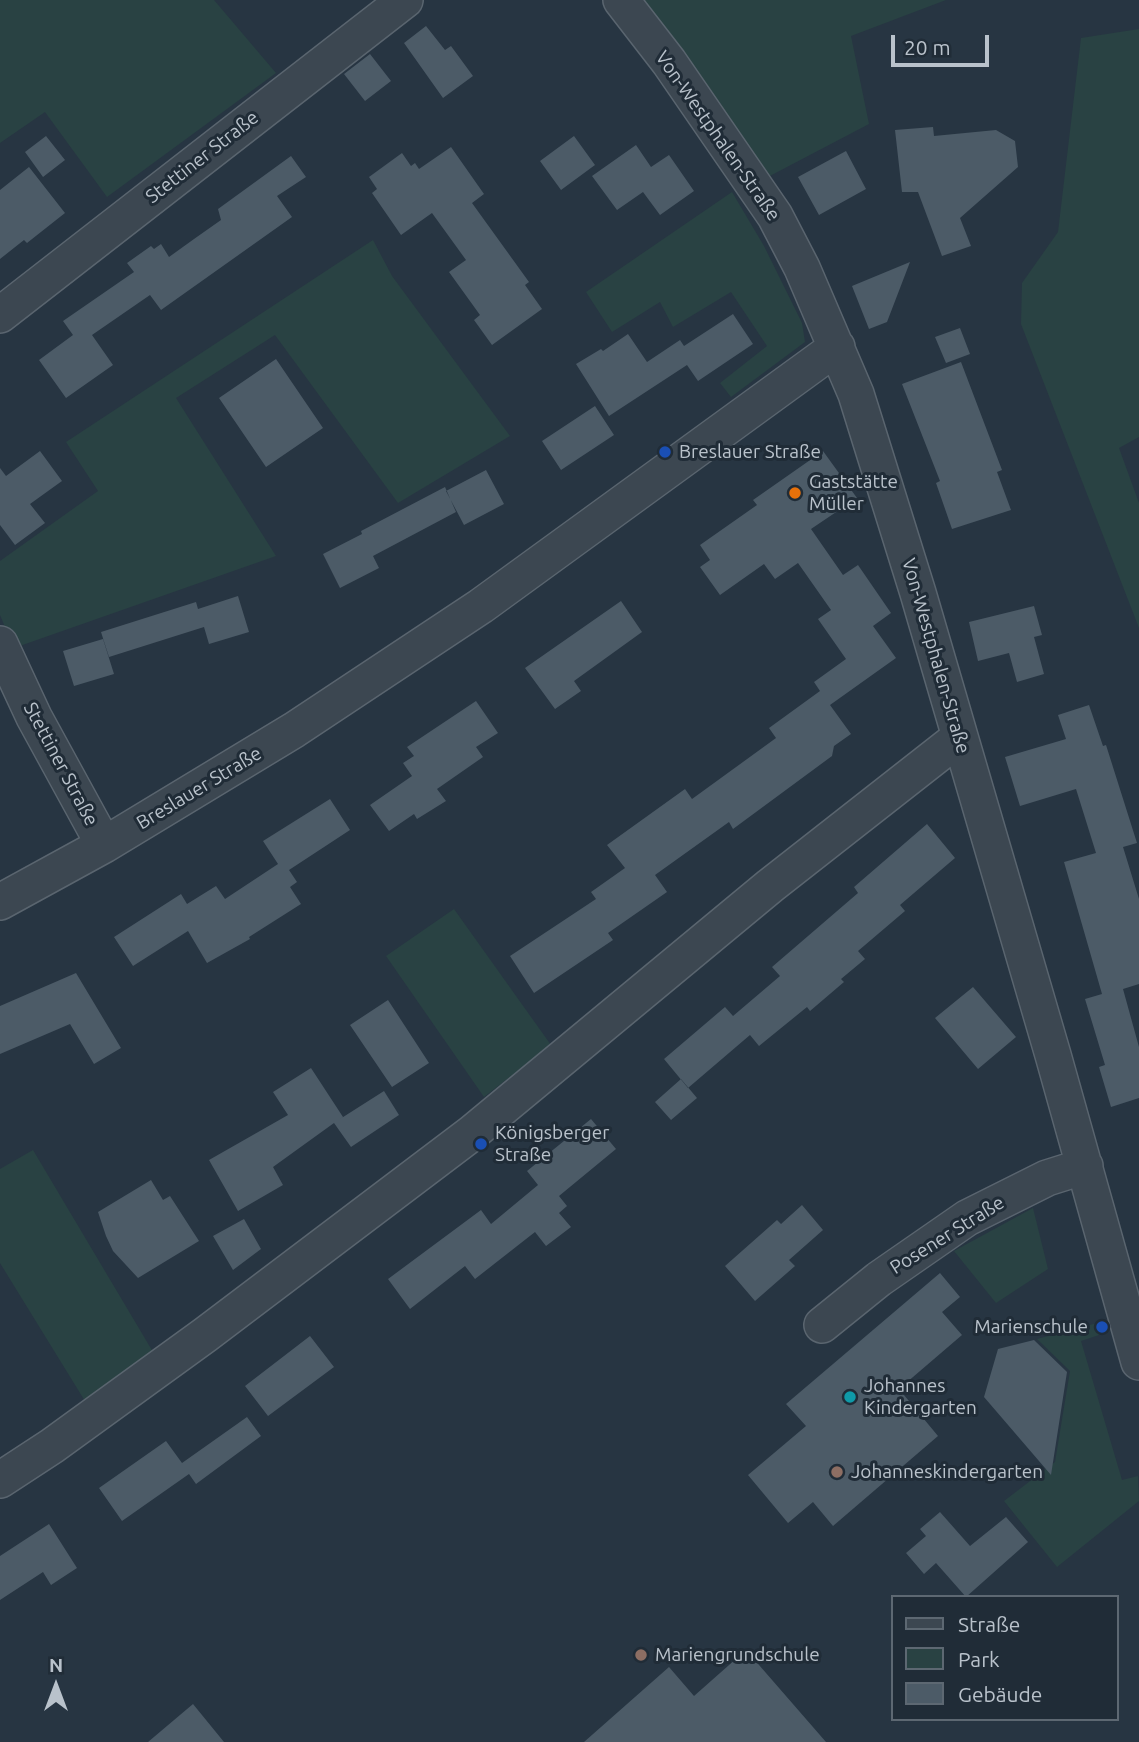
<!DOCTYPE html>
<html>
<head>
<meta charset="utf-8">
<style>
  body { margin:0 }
  #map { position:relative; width:1139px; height:1742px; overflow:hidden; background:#273542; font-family:Ubuntu,sans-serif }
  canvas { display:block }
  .legend { position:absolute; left:891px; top:1595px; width:228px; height:126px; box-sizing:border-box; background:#202c37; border:2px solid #5d6872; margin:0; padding:9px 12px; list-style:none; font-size:21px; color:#b9c2cb }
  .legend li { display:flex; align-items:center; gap:14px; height:35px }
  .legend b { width:35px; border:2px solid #5d6872 }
  .north { position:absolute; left:21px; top:1651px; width:70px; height:70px; -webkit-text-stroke:5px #202c37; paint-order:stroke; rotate:0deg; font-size:19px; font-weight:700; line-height:28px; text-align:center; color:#b9c2cb }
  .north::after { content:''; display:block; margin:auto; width:24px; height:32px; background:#b9c2cb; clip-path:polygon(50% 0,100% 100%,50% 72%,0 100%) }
  .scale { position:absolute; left:891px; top:35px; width:98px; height:32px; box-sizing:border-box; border:4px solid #b9c2cb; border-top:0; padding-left:9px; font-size:21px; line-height:24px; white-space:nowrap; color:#b9c2cb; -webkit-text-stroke:5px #202c37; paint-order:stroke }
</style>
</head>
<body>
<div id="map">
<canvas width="1139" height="1742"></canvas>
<ul class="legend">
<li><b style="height:9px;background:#3c4751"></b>Straße</li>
<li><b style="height:19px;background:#294243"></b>Park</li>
<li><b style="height:19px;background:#4c5b67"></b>Gebäude</li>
</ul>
<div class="north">N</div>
<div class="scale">20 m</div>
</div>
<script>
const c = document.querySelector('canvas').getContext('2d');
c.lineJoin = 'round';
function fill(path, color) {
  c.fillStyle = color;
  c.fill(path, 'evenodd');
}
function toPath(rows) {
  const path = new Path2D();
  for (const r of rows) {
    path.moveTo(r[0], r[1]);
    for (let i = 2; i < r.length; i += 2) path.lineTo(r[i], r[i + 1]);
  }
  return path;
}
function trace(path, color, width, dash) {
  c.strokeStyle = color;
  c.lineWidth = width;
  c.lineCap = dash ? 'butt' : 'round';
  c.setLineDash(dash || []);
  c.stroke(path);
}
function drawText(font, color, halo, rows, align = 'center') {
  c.font = font + ' Ubuntu,sans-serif';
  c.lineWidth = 6;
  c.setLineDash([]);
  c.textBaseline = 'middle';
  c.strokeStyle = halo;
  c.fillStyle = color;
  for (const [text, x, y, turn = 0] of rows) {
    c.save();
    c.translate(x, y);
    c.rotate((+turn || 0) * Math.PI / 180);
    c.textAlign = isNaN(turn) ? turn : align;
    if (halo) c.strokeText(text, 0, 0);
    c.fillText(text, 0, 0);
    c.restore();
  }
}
fill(toPath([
  [0,0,214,0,276,73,107,197,45,112,0,143],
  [642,0,946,0,851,36,869,124,766,178],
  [1139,29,1139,437,1119,448,1139,503,1139,628,1021,324,1022,283,1058,232,1081,38],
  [732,192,764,246,802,323,805,342,731,397,720,383,767,346,731,292,673,327,660,302,612,332,586,292],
  [373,240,392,276,510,436,398,503,275,335,176,398,276,556,14,648,0,615,0,561,98,491,66,442],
  [454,909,551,1045,484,1097,386,956],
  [33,1150,156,1357,88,1406,0,1263,0,1169],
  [1033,1208,1048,1269,996,1303,954,1251],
  [1097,1323,1099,1335,1081,1341,1122,1480,1138,1476,1139,1501,1057,1567,1004,1501,1055,1462,1070,1371,1037,1339]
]), '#294243');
fill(toPath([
  [426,26,445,50,451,46,473,76,443,98,404,43],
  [370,54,391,81,365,101,344,74],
  [933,127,934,136,996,130,1015,141,1018,167,960,218,971,246,942,256,918,192,902,192,895,130],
  [46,136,65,160,43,177,25,152],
  [574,136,595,165,561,190,540,161],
  [636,145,651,167,669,155,694,191,660,215,643,192,617,210,592,176],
  [451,147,484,194,472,203,529,282,525,285,542,309,492,345,474,320,480,315,449,272,466,260,432,213,401,235,372,193,377,189,369,177,402,153,411,166,415,163,419,169],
  [846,151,866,189,819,215,798,177],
  [291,156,306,177,277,196,292,217,161,310,150,295,92,335,113,365,66,398,39,360,73,335,63,321,134,272,127,263,151,246,154,249,161,244,169,257,194,239,221,220,218,209],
  [29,167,65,213,27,243,24,240,0,259,0,190],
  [910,262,887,322,869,329,852,286],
  [733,314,753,344,698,381,687,365,609,416,576,364,601,349,603,351,628,334,647,362,680,340,684,346],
  [960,328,970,354,946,363,935,337],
  [276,359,323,428,266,467,219,398],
  [961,362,1002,470,997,472,1011,510,952,529,936,483,940,481,902,384],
  [595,406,614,435,561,470,542,441],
  [40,451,62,481,30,504,45,523,15,545,0,525,0,468,6,476],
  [823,451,857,498,811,529,843,575,858,565,891,613,873,626,896,658,830,705,851,734,834,746,832,756,733,829,729,822,655,875,667,892,608,933,613,940,534,993,510,956,596,899,591,892,625,868,607,845,685,789,692,799,776,738,769,728,820,691,814,682,846,659,818,619,831,610,798,563,775,579,764,564,720,595,700,567,710,560,700,545,757,505,753,500],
  [486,470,504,504,464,525,446,491],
  [445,487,456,512,373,556,379,568,340,588,323,554,362,534,361,531],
  [238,596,249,632,209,644,204,627,109,657,101,632,196,602,198,609],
  [621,601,642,632,574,681,581,691,555,709,525,668],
  [1034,606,1042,635,1034,637,1044,674,1017,682,1009,653,978,661,969,622],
  [103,639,114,674,74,686,63,651],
  [476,701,498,733,476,747,483,757,437,789,446,801,417,819,414,814,389,831,370,805,412,776,403,763,414,756,407,747],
  [1089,705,1103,746,1106,745,1137,843,1123,847,1139,899,1139,984,1123,989,1139,1047,1139,1098,1111,1107,1099,1067,1105,1065,1085,999,1102,994,1064,862,1096,853,1076,789,1020,806,1005,757,1066,739,1058,715],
  [330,799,350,830,289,870,297,882,290,887,301,904,249,937,250,939,207,963,188,931,133,966,114,937,181,894,187,904,216,886,225,899,278,864,263,841],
  [927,824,955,858,900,905,905,911,858,951,865,959,841,979,844,982,810,1011,807,1007,759,1046,750,1035,688,1088,664,1059,725,1007,733,1016,780,976,772,967,858,893,854,887],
  [76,973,121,1048,94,1064,70,1024,0,1054,0,1006],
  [973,987,1016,1037,978,1069,935,1018],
  [388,1000,429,1063,392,1087,350,1025],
  [311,1068,343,1117,340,1119,384,1091,399,1115,351,1147,334,1123,273,1167,283,1185,238,1211,209,1160,288,1115,273,1092],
  [681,1079,697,1098,671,1120,655,1102],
  [591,1119,616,1149,559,1196,567,1206,559,1213,571,1227,546,1246,535,1232,475,1279,465,1266,410,1309,388,1279,481,1210,491,1224,538,1185,527,1171],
  [151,1180,163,1200,170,1196,199,1241,138,1278,113,1251,106,1236,98,1212],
  [802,1205,823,1230,789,1260,795,1266,755,1301,725,1266,777,1220,781,1224],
  [244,1219,261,1249,233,1270,213,1236],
  [940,1273,960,1297,942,1312,962,1335,899,1389,938,1436,833,1526,813,1502,788,1523,748,1475,806,1426,786,1404],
  [310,1336,334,1367,268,1416,245,1386],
  [1034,1340,1067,1372,1051,1475,984,1397,998,1349],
  [247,1417,261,1436,196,1484,189,1474,122,1521,99,1488,166,1441,182,1463],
  [940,1512,970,1546,1006,1517,1028,1542,966,1597,936,1563,924,1574,906,1553,926,1536,920,1529],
  [49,1524,77,1568,51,1585,43,1572,0,1600,0,1556],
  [746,1650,826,1742,584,1742,669,1667,694,1696],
  [193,1704,224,1742,148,1742]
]), '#4c5b67');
const street = toPath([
  [621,0,669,62,775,216,802,268,856,394,918,593,1053,1055,1139,1362],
  [0,315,405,0],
  [0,644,34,717,104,845],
  [0,902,104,845,294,730,481,606,837,347],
  [822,1325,879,1279,967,1218,1047,1178,1085,1166],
  [0,1480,52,1446,205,1335,472,1133,770,886,960,737]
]);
trace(street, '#5a656f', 38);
trace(street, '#3c4751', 35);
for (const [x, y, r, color] of [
  [665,452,7,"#1a4fb4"],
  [795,493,7,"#e8710a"],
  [481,1144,7,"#1a4fb4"],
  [1102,1327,7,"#1a4fb4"],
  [850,1397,7,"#0f9aa8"],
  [837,1472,7,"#8d6e63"],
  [641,1655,7,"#8d6e63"]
]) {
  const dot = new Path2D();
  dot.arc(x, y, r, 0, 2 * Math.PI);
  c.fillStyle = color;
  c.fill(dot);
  trace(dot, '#202c37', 2.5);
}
drawText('19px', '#b9c2cb', '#202c37', [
  ["Von-Westphalen-Straße",718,136,55],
  ["Stettiner Straße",202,157,-38],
  ["Von-Westphalen-Straße",936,656,74],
  ["Stettiner Straße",61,764,62],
  ["Breslauer Straße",199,788,-31],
  ["Posener Straße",947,1235,-32]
]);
drawText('19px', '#b9c2cb', '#202c37', [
  ["Breslauer Straße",679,452],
  ["Gaststätte",809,482],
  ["Müller",809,504],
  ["Königsberger",495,1133],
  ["Straße",495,1155],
  ["Marienschule",1088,1327,"right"],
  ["Johannes",864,1386],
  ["Kindergarten",864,1408],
  ["Johanneskindergarten",851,1472],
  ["Mariengrundschule",655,1655]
], 'left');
</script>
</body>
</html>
